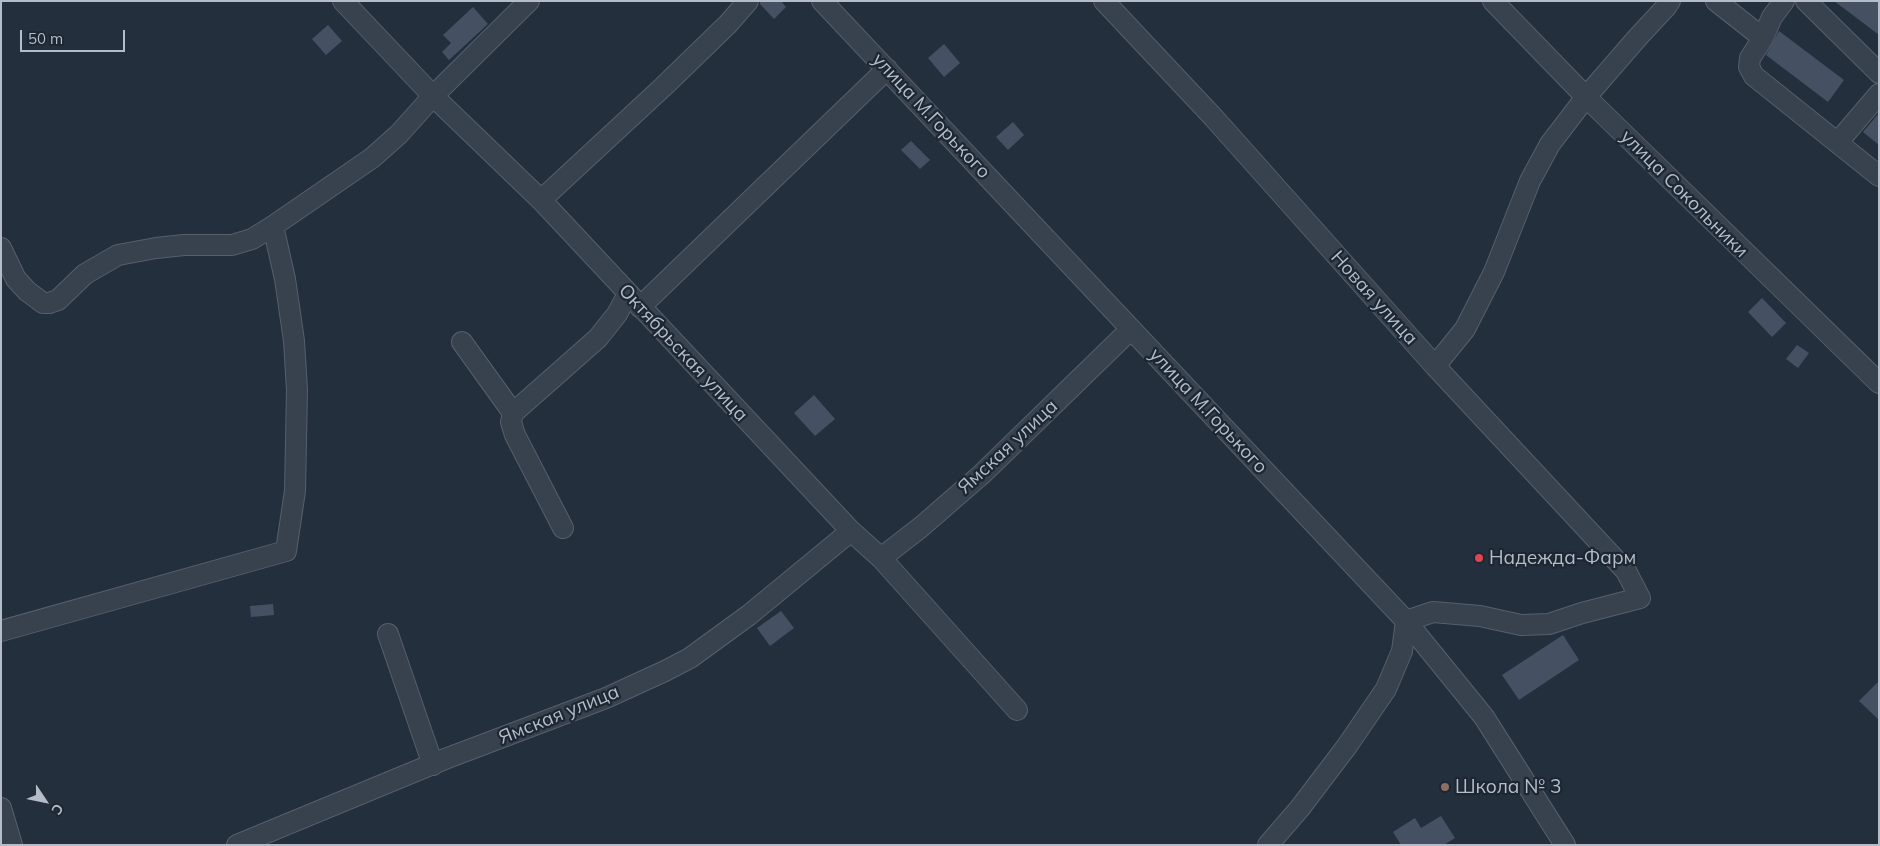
<!DOCTYPE html>
<html>
<head>
<meta charset="utf-8">
<style>
  body { margin:0 }
  #map { position:relative; width:1880px; height:846px; overflow:hidden; background:#242f3e; font-family:Mulish,sans-serif }
  canvas { display:block }
  .frame { position:absolute; inset:0; border:2px solid #b4bcc9; pointer-events:none }
  .north { position:absolute; left:20px; top:776px; width:50px; height:50px; -webkit-text-stroke:4px #1d2633; paint-order:stroke; rotate:124deg; font-size:14px; font-weight:700; line-height:20px; text-align:center; color:#b4bcc9 }
  .north::after { content:''; display:block; margin:auto; width:18px; height:22px; background:#b4bcc9; clip-path:polygon(50% 0,100% 100%,50% 72%,0 100%) }
  .scale { position:absolute; left:20px; top:30px; width:105px; height:22px; box-sizing:border-box; border:2px solid #b4bcc9; border-top:0; padding-left:6px; font-size:15px; line-height:18px; white-space:nowrap; color:#b4bcc9; -webkit-text-stroke:4px #1d2633; paint-order:stroke }
</style>
</head>
<body>
<div id="map">
<canvas width="1880" height="846"></canvas>
<div class="frame"></div>
<div class="north">С</div>
<div class="scale">50 m</div>
</div>
<script>
const c = document.querySelector('canvas').getContext('2d');
c.lineJoin = 'round';
function fill(path, color) {
  c.fillStyle = color;
  c.fill(path, 'evenodd');
}
function toPath(rows) {
  const path = new Path2D();
  for (const r of rows) {
    path.moveTo(r[0], r[1]);
    for (let i = 2; i < r.length; i += 2) path.lineTo(r[i], r[i + 1]);
  }
  return path;
}
function trace(path, color, width, dash) {
  c.strokeStyle = color;
  c.lineWidth = width;
  c.lineCap = dash ? 'butt' : 'round';
  c.setLineDash(dash || []);
  c.stroke(path);
}
function drawText(font, color, halo, rows, align = 'center') {
  c.font = font + ' Mulish,sans-serif';
  c.lineWidth = 4.5;
  c.setLineDash([]);
  c.textBaseline = 'middle';
  c.strokeStyle = halo;
  c.fillStyle = color;
  for (const [text, x, y, turn = 0] of rows) {
    c.save();
    c.translate(x, y);
    c.rotate((+turn || 0) * Math.PI / 180);
    c.textAlign = isNaN(turn) ? turn : align;
    if (halo) c.strokeText(text, 0, 0);
    c.fillText(text, 0, 0);
    c.restore();
  }
}
fill(toPath([
  [760,1,781,1,786,7,774,19,760,4],
  [1834,1,1879,1,1879,35,1862,22],
  [473,7,488,24,449,60,442,52,451,43,443,35],
  [328,25,342,41,326,55,312,39],
  [1779,31,1844,80,1828,102,1766,55],
  [944,44,960,63,944,77,928,58],
  [1879,113,1879,145,1863,132],
  [1013,122,1024,135,1008,150,996,137],
  [911,141,930,160,920,169,901,150],
  [1762,298,1786,323,1772,337,1748,312],
  [1797,345,1809,353,1798,368,1786,359],
  [814,395,835,419,815,436,794,413],
  [273,604,274,615,251,617,250,606],
  [781,611,794,628,770,646,757,628],
  [1563,635,1579,660,1519,700,1502,675],
  [1879,681,1879,720,1859,701],
  [1441,816,1455,838,1444,845,1401,845,1393,832,1415,818,1421,828]
]), '#455162');
const minor = toPath([
  [343,1,433,96,541,200,851,531,881,558,1017,710],
  [822,1,1406,621,1484,717,1565,845],
  [1104,1,1214,118,1435,366,1626,571,1640,598,1582,613,1549,624,1521,625,1480,616,1433,612,1406,621,1402,651,1386,689,1347,746,1300,808,1268,845],
  [1493,1,1586,97,1879,383],
  [1716,1,1763,38,1750,58,1749,67,1754,76,1879,176],
  [1806,1,1879,73],
  [1763,38,1772,17,1784,1],
  [1838,142,1879,94],
  [541,200,663,87,728,24,748,1],
  [1,248,16,279,27,291,43,303,49,303,58,300,85,274,118,255,156,248,184,245,232,245,252,239,273,226,372,158,399,134,433,96,529,1],
  [640,307,887,69],
  [462,342,513,413,511,422,515,435,563,528],
  [1435,366,1465,329,1494,272,1530,181,1550,144,1586,97,1638,37,1666,7,1670,1],
  [513,413,598,338,617,314,628,294],
  [881,558,921,527,982,474,1131,329],
  [1,631,286,551,295,491,297,390,294,341,285,279,273,226],
  [388,634,433,765],
  [1,808,12,845],
  [237,845,445,759,606,698,665,671,690,658,749,615,851,531]
]);
trace(minor, '#565f6c', 22);
trace(minor, '#38414e', 20);
for (const [x, y, r, color] of [
  [1479,558,5,"#e0444e"],
  [1445,787,5,"#8d6e63"]
]) {
  const dot = new Path2D();
  dot.arc(x, y, r, 0, 2 * Math.PI);
  c.fillStyle = color;
  c.fill(dot);
  trace(dot, '#1d2633', 2);
}
drawText('19px', '#b4bcc9', '#1d2633', [
  ["улица М.Горького",931,116,47],
  ["улица Сокольники",1684,194,45],
  ["Новая улица",1374,298,48],
  ["Октябрьская улица",683,353,47],
  ["улица М.Горького",1208,411,47],
  ["Ямская улица",1008,447,-43],
  ["Ямская улица",559,715,-22]
]);
drawText('19px', '#b4bcc9', '#1d2633', [
  ["Надежда-Фарм",1489,558],
  ["Школа № 3",1455,787]
], 'left');
</script>
</body>
</html>
